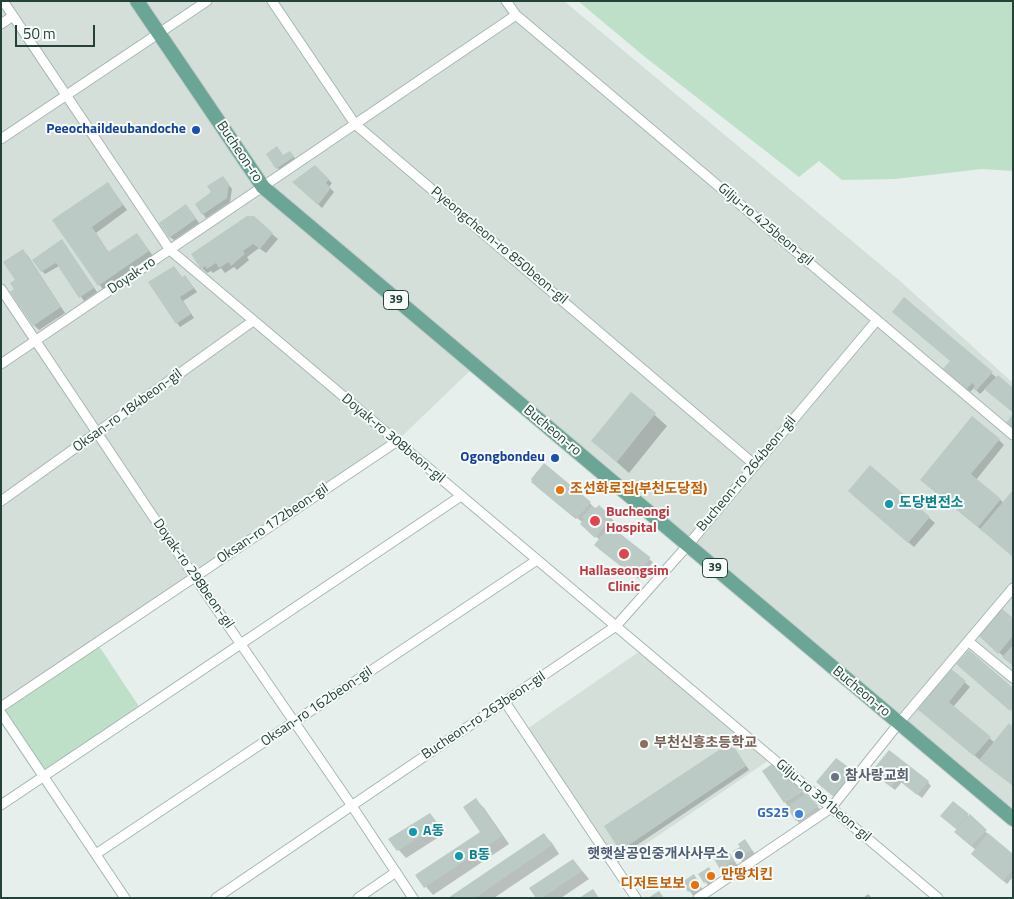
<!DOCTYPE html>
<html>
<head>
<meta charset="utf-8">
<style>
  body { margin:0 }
  #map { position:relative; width:1014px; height:899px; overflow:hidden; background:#e6efeb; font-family:"Titillium Web",sans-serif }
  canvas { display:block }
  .frame { position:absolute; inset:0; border:2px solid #24423a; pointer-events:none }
  .scale { position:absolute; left:15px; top:25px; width:80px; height:22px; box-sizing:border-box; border:2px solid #24423a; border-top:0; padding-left:6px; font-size:15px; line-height:18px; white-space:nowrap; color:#24423a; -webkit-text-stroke:4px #f7fbf9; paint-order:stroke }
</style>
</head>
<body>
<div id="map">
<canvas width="1014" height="899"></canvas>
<div class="frame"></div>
<div class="scale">50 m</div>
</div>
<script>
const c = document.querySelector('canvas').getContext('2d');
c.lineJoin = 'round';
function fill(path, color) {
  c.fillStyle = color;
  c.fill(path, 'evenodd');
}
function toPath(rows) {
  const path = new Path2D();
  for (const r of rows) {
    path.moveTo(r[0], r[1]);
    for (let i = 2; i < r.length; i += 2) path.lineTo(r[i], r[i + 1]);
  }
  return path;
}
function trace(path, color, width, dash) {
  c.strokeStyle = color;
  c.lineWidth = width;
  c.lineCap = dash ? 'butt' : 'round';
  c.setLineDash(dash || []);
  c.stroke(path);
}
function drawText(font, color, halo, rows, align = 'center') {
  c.font = font + ' "Titillium Web","Noto Sans KR",sans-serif';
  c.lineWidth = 4;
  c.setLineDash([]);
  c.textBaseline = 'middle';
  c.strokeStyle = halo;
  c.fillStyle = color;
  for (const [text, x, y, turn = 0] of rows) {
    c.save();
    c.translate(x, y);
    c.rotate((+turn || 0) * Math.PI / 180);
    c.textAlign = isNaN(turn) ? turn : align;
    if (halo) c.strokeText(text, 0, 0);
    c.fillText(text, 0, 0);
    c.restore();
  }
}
fill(toPath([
  [1,1,564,1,900,281,1013,383,1013,819,475,366,396,442,1,707],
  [643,649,772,758,615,865,524,731]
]), '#d4dfda');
fill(toPath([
  [578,1,1013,1,1013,171,982,169,895,179,842,180,819,161,799,177,645,57],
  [97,643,142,711,44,776,1,707]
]), '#bfe0c8');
fill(toPath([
  [267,154,284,156,292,154,296,160,280,171],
  [315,167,332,183,329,187,334,192,322,208,294,182],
  [223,177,232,189,230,202,206,218,203,214,212,193],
  [108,184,127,210,96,233,109,253,137,234,153,256,104,291,54,220],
  [190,210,199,223,174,240,170,237],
  [253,218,278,239,266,253,259,248,247,257,249,260,237,270,234,267,225,273,221,268,213,273,211,271,207,273,202,268],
  [65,245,97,292,84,301,59,266,45,274,42,271],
  [23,251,28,256,65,313,39,330,34,325,16,290],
  [185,276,197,292,183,301,194,318,180,327,149,283,183,278],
  [905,299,997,378,1013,389,1013,412,985,389,980,394,974,388,970,392,947,374,952,361],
  [631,394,667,426,629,473,593,441],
  [999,440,1004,445,976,480,1004,503,984,532,927,485],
  [870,467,935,523,914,547,854,496],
  [536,486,590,503,596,510,599,507,615,522,608,530,653,562,640,580,599,549,600,540,581,524,582,522,577,518,576,519],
  [1013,619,1013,665,981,636],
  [950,669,970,687,953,707,995,743,980,760,923,712],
  [731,744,749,770,625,853,621,850],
  [853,772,856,775,838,800,821,786],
  [876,775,928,782,931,786,922,798,902,782,895,790],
  [802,791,820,809,799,823,785,802],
  [476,800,484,808,509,844,433,895,417,876,482,832],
  [953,803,1013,856,1013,877,1007,884,976,857,976,850,959,836,958,830,944,818],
  [429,814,445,833,406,858,390,840],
  [544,835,552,843,559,854,494,898,450,898],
  [745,841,756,855,744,863,739,858],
  [728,852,738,866,726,873,721,868],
  [573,860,589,879,561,898,537,898],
  [709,869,719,882,710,888,700,874],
  [693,876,704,891,694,897,683,882],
  [868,894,872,898,863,898]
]), '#0003');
fill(toPath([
  [277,146,283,155,290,151,294,157,276,169,266,154],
  [315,165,329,179,326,183,331,188,318,205,292,182],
  [223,176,229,184,227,198,202,215,195,204,211,192,207,186],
  [108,182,123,205,92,227,108,252,137,233,149,251,98,286,52,220],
  [186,204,196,219,169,238,159,223],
  [247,216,254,216,273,233,260,249,253,244,243,251,245,254,231,266,229,262,219,268,216,263,207,269,205,266,201,269,191,254],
  [62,239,94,288,79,298,56,263,41,272,32,260],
  [23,249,61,307,33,326,10,292,14,289,10,283,15,280,3,262],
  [174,266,182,277,185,275,194,288,180,297,191,314,176,324,148,282],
  [904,297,993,372,976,391,973,388,975,386,972,383,966,390,942,370,950,361,892,312],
  [998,375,1013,388,1013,409,1011,411,984,389],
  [631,392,656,413,617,462,591,441],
  [1013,414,1013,428,1006,423],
  [972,416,1000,439,971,474,1001,499,978,527,920,480],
  [544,463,591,502,577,518,573,515,572,516,531,482,532,481,531,479],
  [870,465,930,517,908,543,848,491],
  [1013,490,1013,557,980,529],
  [599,505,612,517,595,538,580,524,584,519,582,517,592,506,596,508],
  [608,528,615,534,618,532,650,557,650,559,637,576,634,577,594,545],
  [1001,608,1013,618,1013,636,998,654,979,636],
  [1013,645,1013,666,1002,657],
  [969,650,1013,688,1013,708,1010,711,956,664],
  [950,668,966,681,949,702,991,737,974,756,916,708],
  [1009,723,1013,727,1013,786,979,760],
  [731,742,746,766,620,851,604,826],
  [889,750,929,781,917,795,897,779,891,787,871,772],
  [836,758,854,771,834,797,816,782],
  [772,764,803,790,784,803,762,771],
  [806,794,819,806,796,821,786,807],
  [476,798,502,836,424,888,415,875,480,832,463,807],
  [953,801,969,814,956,829,940,816],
  [430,813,439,825,397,851,388,839],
  [970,814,987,830,971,846,954,832],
  [544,833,552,845,475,898,448,898],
  [988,833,1013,854,1013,870,1003,881,971,854],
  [745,839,752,850,738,858,733,851,740,847,738,844],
  [728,850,734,860,720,869,714,859],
  [573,859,582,871,542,898,536,898,529,888],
  [709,867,715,877,704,883,698,874],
  [694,874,700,885,688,892,682,882],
  [593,889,599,898,579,898],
  [659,891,664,898,648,898]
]), '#bbcac4');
const minor = toPath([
  [3,1,170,250,938,898],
  [272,1,355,124,755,465],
  [506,1,516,15,1013,435],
  [1,24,13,16],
  [1,139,207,1],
  [1,289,150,512,352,806,413,898],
  [1,364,516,15],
  [1,501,253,321],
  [968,641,1013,678],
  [505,702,636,898],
  [1,707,396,442],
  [1,713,125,898],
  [1,805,461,496],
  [96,854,537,560],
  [216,898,616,626,688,545,877,320],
  [358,898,396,872],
  [698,898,831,808,899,723,1013,588]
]);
const primary = toPath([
  [137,1,263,187,1013,819]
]);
trace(minor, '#a8b8b2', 11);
trace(primary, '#c2cac8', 16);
trace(minor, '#fff', 9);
trace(primary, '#6aa596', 14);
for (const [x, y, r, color] of [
  [196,130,5,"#1a4fb4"],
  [555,458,5,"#1a4fb4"],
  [560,490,5,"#e8710a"],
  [889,504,5,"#0f9aa8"],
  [595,521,6,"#e0444e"],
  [624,554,6,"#e0444e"],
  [644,744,5,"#8d6e63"],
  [835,777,5,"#6b7280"],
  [799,814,5,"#3f7fe0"],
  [413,832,5,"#0f9aa8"],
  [739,855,5,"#5c6f8a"],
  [459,856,5,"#0f9aa8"],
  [711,876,5,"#e8710a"],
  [695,885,5,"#e8710a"]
]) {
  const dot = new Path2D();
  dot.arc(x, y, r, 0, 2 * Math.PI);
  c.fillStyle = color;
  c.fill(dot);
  trace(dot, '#f7fbf9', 2);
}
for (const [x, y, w] of [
  [396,300,25],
  [715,568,25]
]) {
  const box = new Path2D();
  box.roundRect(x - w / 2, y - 9.5, w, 19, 4);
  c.fillStyle = '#f7fbf9';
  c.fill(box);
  trace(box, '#24423a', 1);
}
drawText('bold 12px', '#24423a', null, [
  ["39",396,300],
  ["39",715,568]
]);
drawText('bold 14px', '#164399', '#f7fbf9', [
  ["Peeochaildeubandoche",186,130],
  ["Ogongbondeu",545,458]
], 'right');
drawText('14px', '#24423a', '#f7fbf9', [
  ["Bucheon-ro",239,152,56],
  ["Gilju-ro 425beon-gil",765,225,40],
  ["Pyeongcheon-ro 850beon-gil",499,246,40],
  ["Doyak-ro",132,276,-34],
  ["Oksan-ro 184beon-gil",128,411,-36],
  ["Bucheon-ro",552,431,40],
  ["Doyak-ro 308beon-gil",393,439,40],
  ["Bucheon-ro 264beon-gil",747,474,-50],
  ["Oksan-ro 172beon-gil",273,524,-34],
  ["Doyak-ro 298beon-gil",193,574,55],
  ["Bucheon-ro",861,692,40],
  ["Oksan-ro 162beon-gil",317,707,-34],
  ["Bucheon-ro 263beon-gil",484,716,-34],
  ["Gilju-ro 391beon-gil",823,801,40]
]);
drawText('bold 14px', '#c56008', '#f7fbf9', [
  ["조선화로집(부천도당점)",570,490],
  ["만땅치킨",721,876],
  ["디저트보보",685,885,"right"]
], 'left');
drawText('bold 14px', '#0d838f', '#f7fbf9', [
  ["도당변전소",899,504],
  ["A동",423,832],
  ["B동",469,856]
], 'left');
drawText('bold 14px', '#be3a42', '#f7fbf9', [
  ["Bucheongi",606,513],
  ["Hospital",606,529],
  ["Hallaseongsim",624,572,"center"],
  ["Clinic",624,588,"center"]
], 'left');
drawText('bold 14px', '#785e54', '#f7fbf9', [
  ["부천신흥초등학교",654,744]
], 'left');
drawText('bold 14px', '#5b616d', '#f7fbf9', [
  ["참사랑교회",845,777]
], 'left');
drawText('bold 14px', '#366cbe', '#f7fbf9', [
  ["GS25",789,814]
], 'right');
drawText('bold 14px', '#4e5e75', '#f7fbf9', [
  ["햇햇살공인중개사사무소",729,855]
], 'right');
</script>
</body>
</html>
